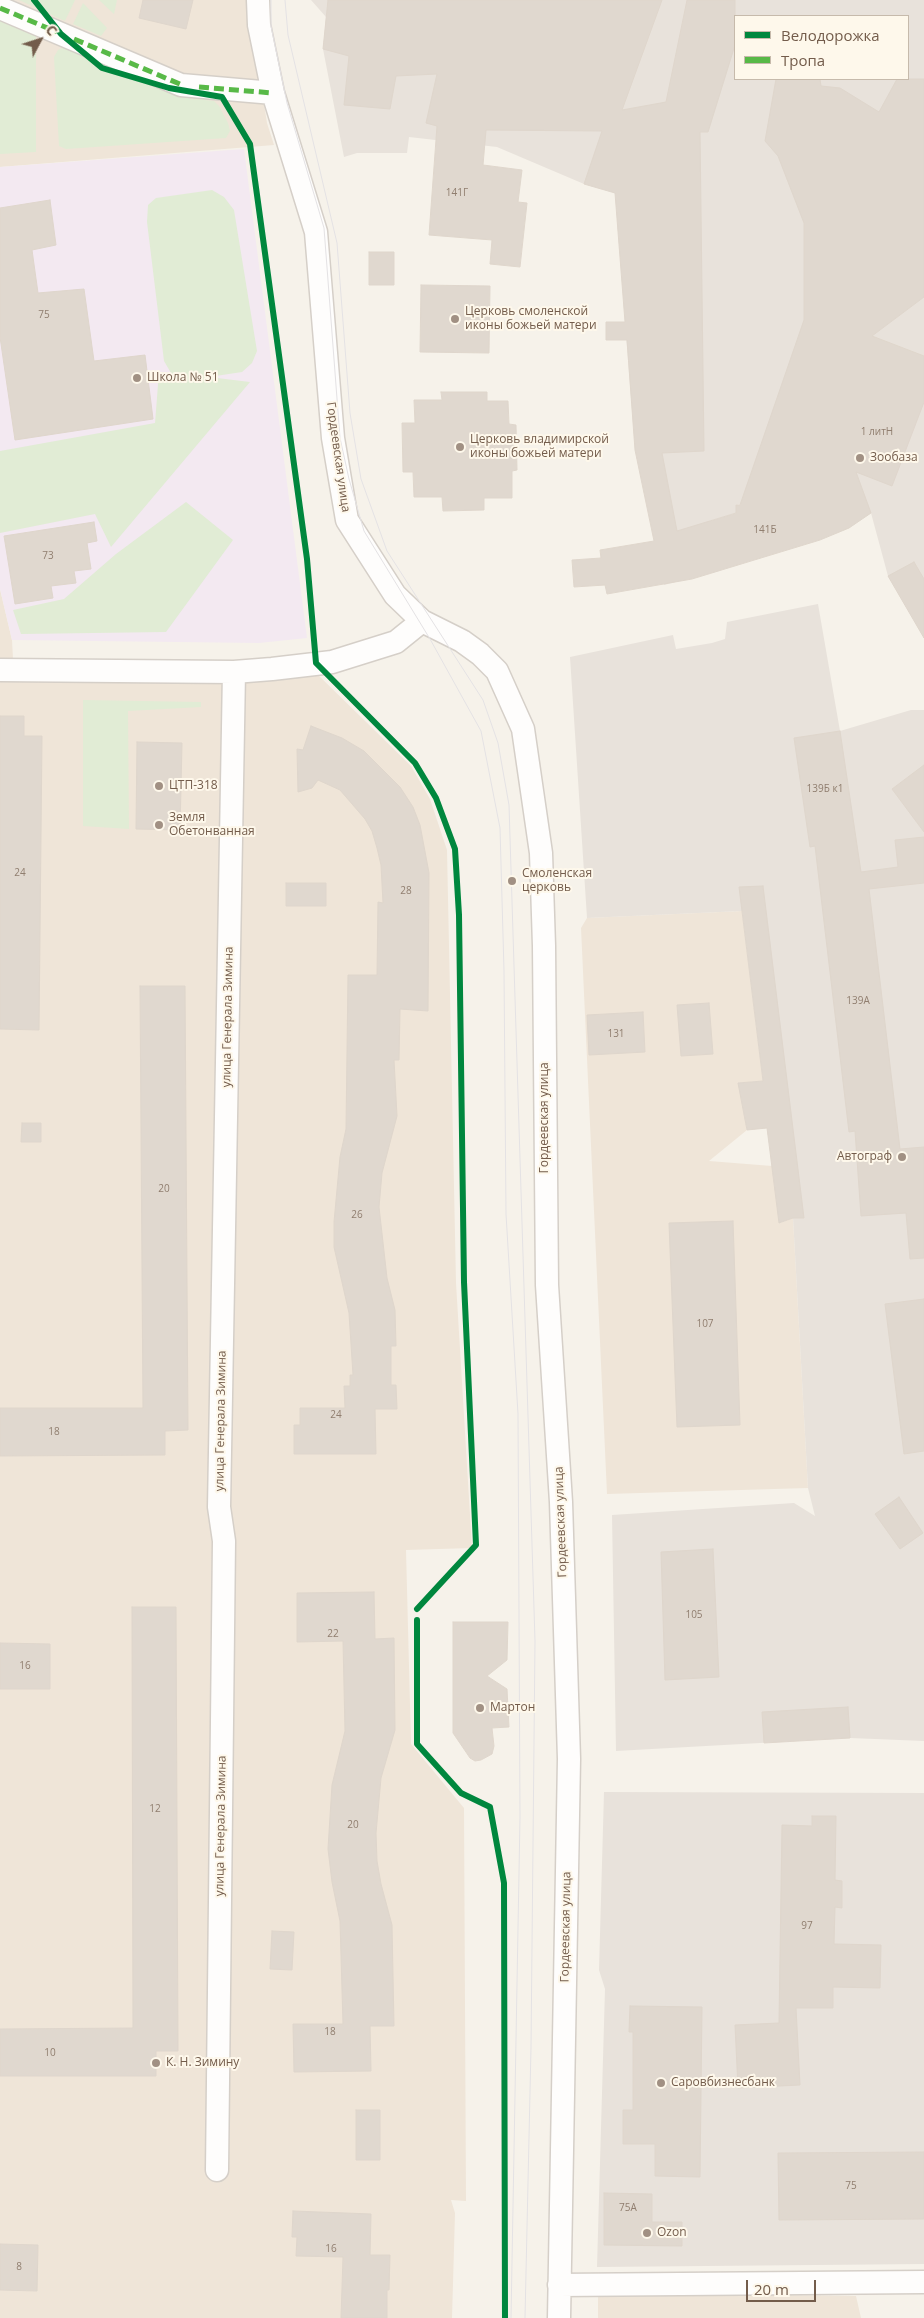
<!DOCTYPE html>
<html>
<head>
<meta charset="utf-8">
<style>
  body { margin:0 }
  #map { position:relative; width:924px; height:2318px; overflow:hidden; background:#f6f2ea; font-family:"Open Sans",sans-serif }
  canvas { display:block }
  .legend { position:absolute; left:734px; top:15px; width:175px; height:65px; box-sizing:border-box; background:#fef8eb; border:1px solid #c6baab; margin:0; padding:6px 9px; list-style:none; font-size:15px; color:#735c4b }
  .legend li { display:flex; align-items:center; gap:10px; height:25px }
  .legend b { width:25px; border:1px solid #c6baab }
  .north { position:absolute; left:15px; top:15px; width:50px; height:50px; -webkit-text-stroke:4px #fef8eb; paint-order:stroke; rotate:50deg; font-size:14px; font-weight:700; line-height:20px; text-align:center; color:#735c4b }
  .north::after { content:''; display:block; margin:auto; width:18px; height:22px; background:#735c4b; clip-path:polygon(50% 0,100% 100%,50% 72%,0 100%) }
  .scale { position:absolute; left:746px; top:2280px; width:70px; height:22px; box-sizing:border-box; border:2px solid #735c4b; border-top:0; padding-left:6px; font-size:15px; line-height:18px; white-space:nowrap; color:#735c4b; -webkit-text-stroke:4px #fef8eb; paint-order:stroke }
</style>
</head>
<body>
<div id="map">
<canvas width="924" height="2318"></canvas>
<ul class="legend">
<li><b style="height:6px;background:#00873e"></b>Велодорожка</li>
<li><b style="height:6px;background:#58b947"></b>Тропа</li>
</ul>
<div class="north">С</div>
<div class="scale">20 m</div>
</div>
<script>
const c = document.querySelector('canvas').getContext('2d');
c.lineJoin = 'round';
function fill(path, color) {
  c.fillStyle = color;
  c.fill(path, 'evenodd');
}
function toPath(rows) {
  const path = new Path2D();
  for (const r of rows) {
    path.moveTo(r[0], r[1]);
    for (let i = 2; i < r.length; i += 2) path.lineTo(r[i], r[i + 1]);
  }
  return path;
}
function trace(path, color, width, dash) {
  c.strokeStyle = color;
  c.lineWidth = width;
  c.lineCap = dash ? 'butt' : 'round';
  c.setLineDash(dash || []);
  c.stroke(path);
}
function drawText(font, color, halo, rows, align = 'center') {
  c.font = font + ' "Open Sans",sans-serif';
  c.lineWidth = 4;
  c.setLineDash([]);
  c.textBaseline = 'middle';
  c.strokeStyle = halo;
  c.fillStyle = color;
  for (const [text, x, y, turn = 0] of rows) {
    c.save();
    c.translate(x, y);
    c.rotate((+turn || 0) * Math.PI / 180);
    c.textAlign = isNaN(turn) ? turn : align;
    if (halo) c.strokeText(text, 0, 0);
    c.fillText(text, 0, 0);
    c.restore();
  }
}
fill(toPath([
  [0,0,248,0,267,123,274,145,0,167],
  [0,589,12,640,13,659,0,658],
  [313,670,411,766,430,799,447,850,456,1283,472,1548,406,1550,411,1744,464,1808,466,2201,451,2200,455,2213,452,2318,0,2318,0,678],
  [742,911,763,1081,739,1083,747,1130,709,1161,772,1166,780,1223,793,1218,808,1488,607,1494,581,928,587,918],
  [598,2293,856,2296,861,2318,598,2318]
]), '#efe5d8');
fill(toPath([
  [311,0,924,0,924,638,888,576,871,513,849,528,821,539,771,498,736,505,736,513,710,521,719,571,664,585,635,450,615,193,584,184,497,147,409,137,407,153,357,153,344,157,323,49,326,17],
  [735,16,908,16,908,79,735,79],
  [818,604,840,731,911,710,924,710,924,1741,850,1738,616,1751,612,1515,794,1503,815,1516,808,1488,793,1218,779,1223,767,1128,747,1130,738,1083,763,1081,742,911,587,918,570,657,673,635,676,649,712,643,725,639,727,622],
  [604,1792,924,1793,924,2264,597,2267,605,1989,599,1970]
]), '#e8e2db');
fill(toPath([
  [244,149,307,638,259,643,12,640,0,589,0,167]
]), '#f3e9f1');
fill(toPath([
  [19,0,75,0,65,21],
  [99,0,117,0,114,14],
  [83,3,107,28,101,36,73,24],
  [0,14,36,30,36,152,0,154],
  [66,46,178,97,214,101,219,106,228,123,230,131,226,138,66,149,59,146,54,57,58,50],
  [212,190,224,197,234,210,257,351,252,363,242,372,209,377,250,382,111,547,95,514,0,533,0,451,155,423,159,372,171,373,164,361,147,222,148,205,156,198],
  [186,502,233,540,166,632,21,634,13,610,64,599,116,554],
  [83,700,201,702,201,707,128,711,129,829,83,826]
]), '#e1ecd5');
const building = toPath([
  [143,0,193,0,186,29,139,18,143,0],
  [328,0,662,0,622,110,666,102,687,0,735,0,735,45,708,132,700,132,704,451,662,453,677,531,736,513,736,505,740,505,804,320,804,223,778,156,765,141,776,79,820,79,821,86,840,88,879,112,897,79,924,79,924,297,872,336,924,356,924,402,892,486,856,472,871,513,849,528,820,540,692,579,607,594,605,585,574,587,572,560,601,558,600,550,654,541,635,450,627,340,606,340,606,322,625,322,615,193,584,184,602,131,486,130,483,165,522,170,518,202,527,203,520,267,490,264,492,240,429,235,437,126,426,123,437,74,396,76,390,109,344,105,349,56,323,49,328,0],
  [50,200,56,245,32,250,38,293,84,289,94,361,145,355,153,419,15,440,0,337,0,208,50,200],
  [369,252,394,252,394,285,369,285,369,252],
  [421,285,490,286,489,353,420,352,421,285],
  [441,392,487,392,487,401,508,401,509,424,516,425,517,470,512,471,512,498,484,498,484,510,443,511,442,497,414,497,413,472,403,472,402,423,415,423,414,400,442,400,441,392],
  [94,522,97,541,87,543,91,569,74,571,76,583,51,586,53,598,15,604,4,536,94,522],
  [914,562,924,579,924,638,888,576,914,562],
  [0,716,24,716,24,736,42,736,39,1030,0,1029,0,716],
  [311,726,342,738,364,751,400,787,413,807,420,825,429,873,428,1011,400,1009,399,1060,394,1060,397,1116,382,1173,379,1207,387,1278,395,1310,396,1346,391,1346,391,1385,396,1385,397,1409,375,1409,376,1454,294,1454,294,1425,300,1425,300,1408,345,1408,344,1386,350,1386,350,1375,353,1375,349,1313,334,1247,334,1222,340,1157,346,1129,348,975,377,975,378,902,383,903,381,865,377,848,372,831,365,819,340,790,318,780,312,788,298,792,297,749,303,750,311,726],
  [840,731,861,872,898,867,895,840,924,837,924,883,869,889,900,1149,924,1147,924,1258,910,1259,906,1213,861,1216,855,1131,849,1132,815,846,810,847,794,738,840,731],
  [137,742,182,743,180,830,136,829,137,742],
  [924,765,924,832,892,789,924,765],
  [286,883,326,883,326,906,286,906,286,883],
  [763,886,804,1218,793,1218,779,1223,767,1128,747,1130,738,1083,763,1081,739,887,763,886],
  [140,986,185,986,188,1430,165,1431,165,1455,0,1456,0,1408,143,1408,140,986],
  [709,1003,713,1054,681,1056,677,1005,709,1003],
  [643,1012,645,1052,589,1055,587,1015,643,1012],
  [22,1123,41,1123,41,1142,21,1142,22,1123],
  [733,1221,740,1425,677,1427,669,1223,733,1221],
  [924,1299,924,1451,904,1454,885,1304,924,1299],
  [899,1497,923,1533,900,1549,875,1514,899,1497],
  [713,1549,719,1677,665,1680,661,1552,713,1549],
  [374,1592,375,1639,394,1638,395,1730,381,1778,376,1833,377,1861,381,1884,392,1925,394,2026,370,2026,371,2071,294,2072,293,2024,343,2024,340,1921,332,1882,328,1849,332,1785,345,1731,343,1641,297,1642,297,1593,374,1592],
  [132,1607,176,1607,178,2051,156,2051,156,2076,0,2076,0,2029,133,2028,132,1607],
  [453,1622,508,1622,507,1660,487,1676,507,1689,509,1727,492,1728,494,1746,492,1754,481,1760,475,1761,470,1758,453,1733,453,1622],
  [0,1643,50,1644,50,1689,0,1689,0,1643],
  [848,1707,850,1738,764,1743,762,1712,848,1707],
  [812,1816,836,1816,835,1880,842,1881,842,1908,835,1907,834,1944,881,1945,880,1988,833,1987,833,2008,796,2008,800,2085,738,2088,735,2025,779,2023,782,1825,812,1826,812,1816],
  [272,1931,294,1932,292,1970,270,1969,272,1931],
  [630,2006,702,2007,700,2177,655,2176,655,2144,623,2144,623,2110,633,2110,633,2032,629,2032,630,2006],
  [356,2110,380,2110,380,2160,356,2160,356,2110],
  [924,2152,924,2219,779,2220,778,2153,924,2152],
  [604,2193,652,2194,652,2222,682,2222,682,2246,604,2245,604,2193],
  [293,2211,371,2214,370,2255,390,2255,389,2290,387,2290,387,2318,341,2318,343,2257,296,2256,297,2237,292,2237,293,2211],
  [0,2244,38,2245,37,2291,0,2290,0,2244]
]);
fill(building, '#e0d8cf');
trace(building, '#dfd6cc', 1);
const street = toPath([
  [258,0,259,25,273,93,316,232,333,438,347,520,395,595,422,621,462,641,480,654,497,671,523,729,541,853,544,946,547,1285,561,1502,569,1759,559,2318],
  [0,8,181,85,273,93],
  [0,670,234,672,272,669,332,662,396,642,422,621],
  [217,2170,224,1541,219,1507,234,672],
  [559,2285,924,2282]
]);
trace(street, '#d5cfc8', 25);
trace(street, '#fefdfc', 22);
trace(toPath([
  [271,0,271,26,287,103,324,228,340,438,349,479,364,531,430,639,481,731,500,828,504,971,506,1214,518,1414,520,1817,511,2318],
  [285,0,288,35,337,243,350,413,361,479,387,551,483,700,498,743,509,805,535,1641,531,2047,525,2318]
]), '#e4e2e4', 1);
trace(toPath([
  [0,8,57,32],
  [74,39,182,85],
  [199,87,273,93]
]), '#58b947', 5, [10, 5]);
trace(toPath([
  [34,0,61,34,102,68,169,88,222,97,250,144,307,559,316,663,415,763,436,798,455,849,459,915,464,1282,476,1545,417,1609],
  [417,1620,417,1744,461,1793,490,1807,504,1883,505,2318]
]), '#00873e', 6);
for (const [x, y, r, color] of [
  [455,319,5,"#a19083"],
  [137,378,5,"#a19083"],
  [460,447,5,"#a19083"],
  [860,458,5,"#a19083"],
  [159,786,5,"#a19083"],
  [159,825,5,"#a19083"],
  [512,881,5,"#a19083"],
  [902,1157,5,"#a19083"],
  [480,1708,5,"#a19083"],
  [156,2063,5,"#a19083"],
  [661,2083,5,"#a19083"],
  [647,2233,5,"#a19083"]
]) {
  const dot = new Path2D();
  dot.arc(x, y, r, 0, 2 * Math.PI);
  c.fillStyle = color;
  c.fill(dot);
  trace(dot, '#fef8eb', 2);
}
drawText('10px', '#907e6f', null, [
  ["141Г",457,193],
  ["75",44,315],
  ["1 литН",877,432],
  ["141Б",765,530],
  ["73",48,556],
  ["139Б к1",825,789],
  ["24",20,873],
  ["28",406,891],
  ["139А",858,1001],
  ["131",616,1034],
  ["20",164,1189],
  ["26",357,1215],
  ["107",705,1324],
  ["24",336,1415],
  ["18",54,1432],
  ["105",694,1615],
  ["22",333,1634],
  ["16",25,1666],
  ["12",155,1809],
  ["20",353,1825],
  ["97",807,1926],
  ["18",330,2032],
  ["10",50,2053],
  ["75",851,2186],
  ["75А",628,2208],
  ["16",331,2249],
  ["8",19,2267]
]);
drawText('12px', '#735c4b', '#fef8eb', [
  ["Церковь смоленской",465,312],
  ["иконы божьей матери",465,326],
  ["Школа № 51",147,378],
  ["Церковь владимирской",470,440],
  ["иконы божьей матери",470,454],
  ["Зообаза",870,458],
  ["ЦТП-318",169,786],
  ["Земля",169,818],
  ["Обетонванная",169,832],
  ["Смоленская",522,874],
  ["церковь",522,888],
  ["Автограф",892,1157,"right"],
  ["Мартон",490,1708],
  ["К. Н. Зимину",166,2063],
  ["Саровбизнесбанк",671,2083],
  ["Ozon",657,2233]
], 'left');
drawText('12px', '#735c4b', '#fef8eb', [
  ["Гордеевская улица",338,457,82],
  ["улица Генерала Зимина",228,1017,-89],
  ["Гордеевская улица",545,1118,-90],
  ["улица Генерала Зимина",221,1421,-89],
  ["Гордеевская улица",561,1522,-92],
  ["улица Генерала Зимина",221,1826,-89],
  ["Гордеевская улица",566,1927,-89]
]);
</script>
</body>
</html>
